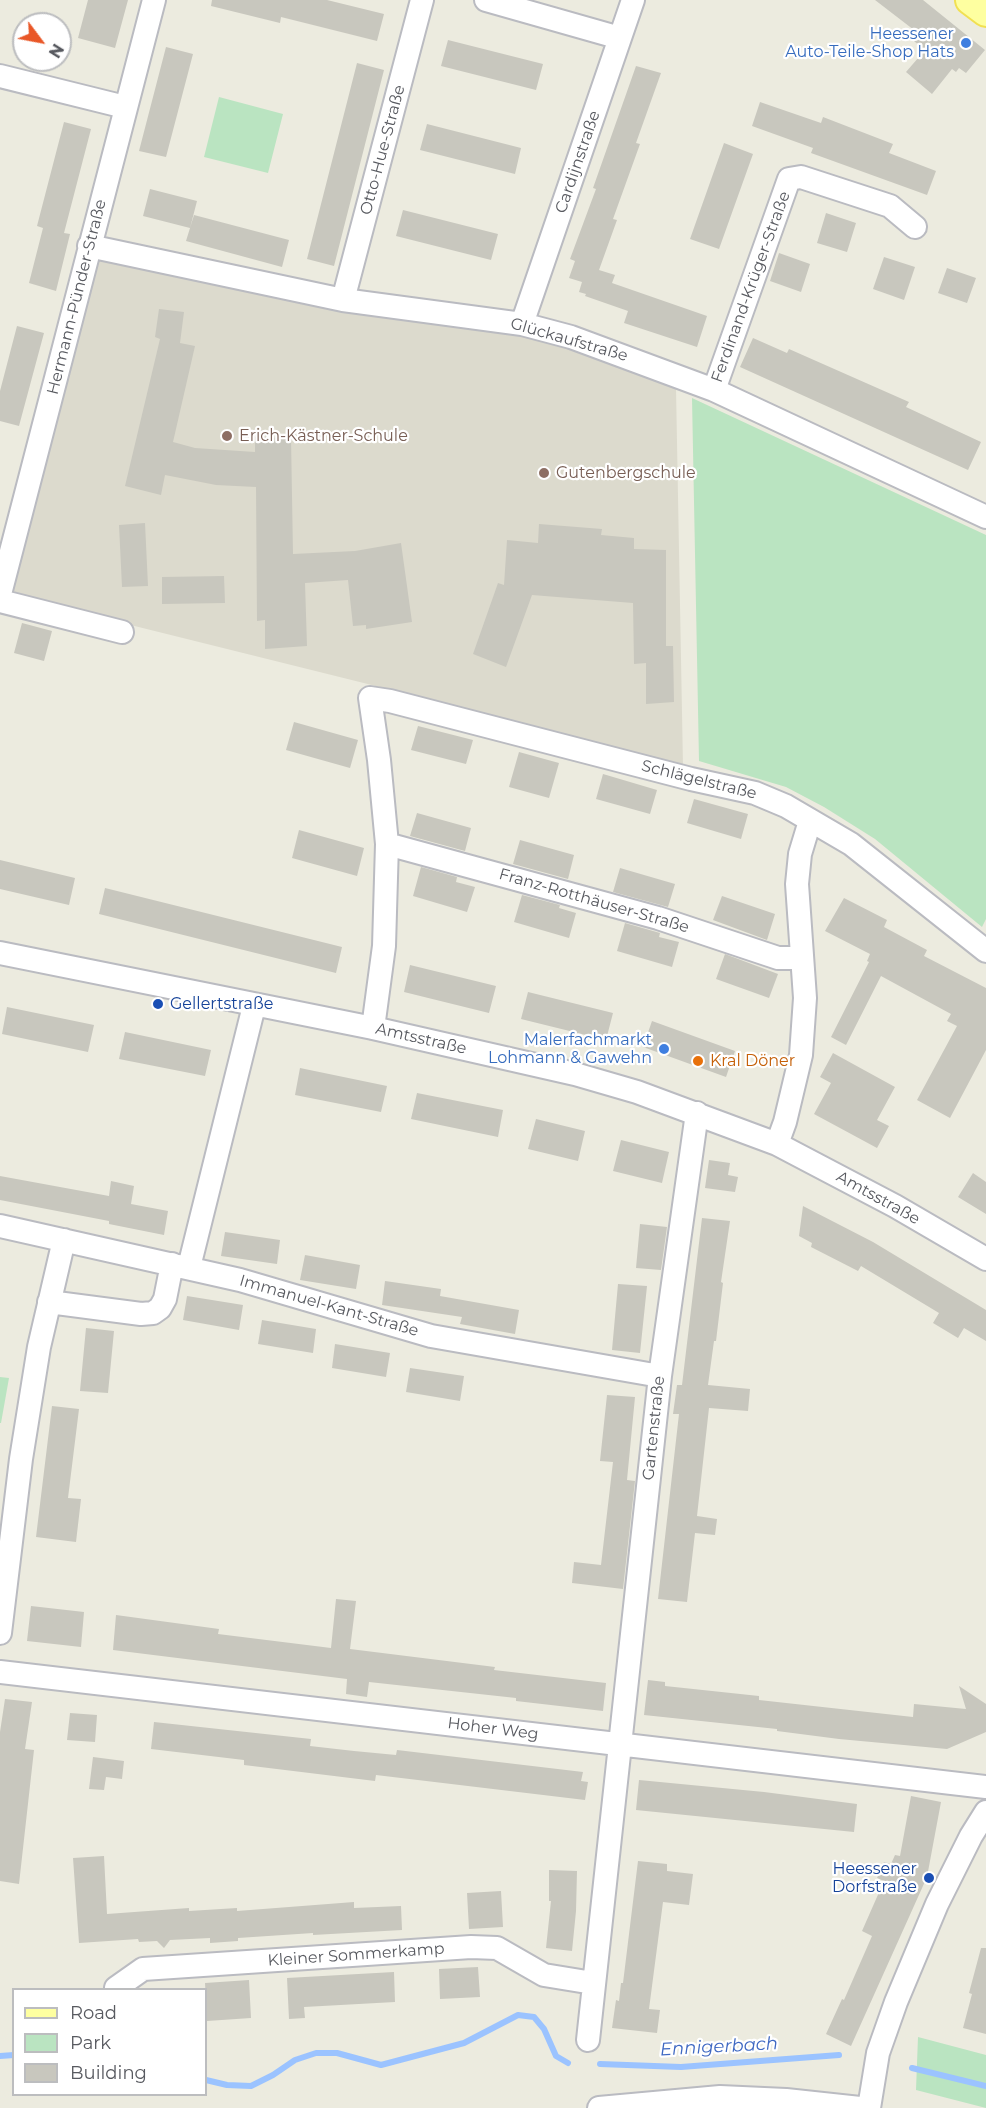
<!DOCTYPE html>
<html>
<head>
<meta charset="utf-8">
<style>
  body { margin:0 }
  #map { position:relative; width:986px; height:2108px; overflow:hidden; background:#ecebdf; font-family:Montserrat,sans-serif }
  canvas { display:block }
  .legend { position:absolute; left:12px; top:1988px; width:195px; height:108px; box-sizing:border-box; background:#fff; border:2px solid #bcbdbf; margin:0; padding:8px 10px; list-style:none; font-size:18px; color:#585a60 }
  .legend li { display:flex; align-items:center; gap:12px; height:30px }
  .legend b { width:30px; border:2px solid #bcbdbf }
  .north { position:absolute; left:12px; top:12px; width:60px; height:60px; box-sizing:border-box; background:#fff; border:2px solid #bcbdbf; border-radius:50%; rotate:122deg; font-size:16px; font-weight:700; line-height:24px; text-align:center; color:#585a60 }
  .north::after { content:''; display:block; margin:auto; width:21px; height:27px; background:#e95727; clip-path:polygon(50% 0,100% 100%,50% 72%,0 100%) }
</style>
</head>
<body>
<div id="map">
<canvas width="986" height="2108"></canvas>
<ul class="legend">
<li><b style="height:8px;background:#feffa0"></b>Road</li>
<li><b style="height:16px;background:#bae4c1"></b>Park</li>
<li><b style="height:16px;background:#c8c7be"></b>Building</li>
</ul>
<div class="north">N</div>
</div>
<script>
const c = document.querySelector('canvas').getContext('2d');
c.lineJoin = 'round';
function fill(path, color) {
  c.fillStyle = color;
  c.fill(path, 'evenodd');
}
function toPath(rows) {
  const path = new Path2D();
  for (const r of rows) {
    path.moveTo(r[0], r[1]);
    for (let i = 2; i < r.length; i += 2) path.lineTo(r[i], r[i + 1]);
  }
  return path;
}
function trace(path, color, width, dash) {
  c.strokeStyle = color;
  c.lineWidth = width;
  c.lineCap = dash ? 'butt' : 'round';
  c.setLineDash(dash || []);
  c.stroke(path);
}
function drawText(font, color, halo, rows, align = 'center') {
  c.font = font + ' Montserrat,sans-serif';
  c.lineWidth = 4.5;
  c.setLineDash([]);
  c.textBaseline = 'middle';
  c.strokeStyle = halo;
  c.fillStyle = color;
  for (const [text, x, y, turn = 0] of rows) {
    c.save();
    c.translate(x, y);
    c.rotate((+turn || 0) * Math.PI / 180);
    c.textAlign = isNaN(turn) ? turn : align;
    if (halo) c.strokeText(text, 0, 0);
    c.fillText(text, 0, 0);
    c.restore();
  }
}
fill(toPath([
  [99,256,520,333,615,361,676,388,683,767,420,697,10,595]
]), '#dcdacd');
fill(toPath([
  [219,97,283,114,268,173,204,157],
  [692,398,986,535,986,919,982,927,875,839,824,807,786,787,699,761],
  [0,1377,9,1378,1,1423,0,1423],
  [918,2037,986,2055,986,2108,916,2090]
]), '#bae4c1');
trace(toPath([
  [0,2056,14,2055],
  [600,2064,681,2067,839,2055],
  [912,2068,986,2086],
  [206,2080,227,2085,251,2086,273,2075,295,2060,316,2053,337,2053,381,2065,464,2043,518,2015,534,2017,544,2029,556,2056,568,2063]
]), '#9bc3ff', 6);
fill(toPath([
  [88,0,128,0,115,48,78,38],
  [212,0,327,0,384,14,377,41,281,17,280,23,211,6],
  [875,0,923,0,985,50,966,73,959,68,956,72,952,69,932,94,906,72,925,50,909,37,914,30],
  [448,40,543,64,536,90,441,66],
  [166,47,193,54,166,157,139,151],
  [357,63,384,70,334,266,307,259],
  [636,66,661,73,636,143,640,144,613,219,617,220,599,270,615,275,612,283,707,316,697,347,624,323,628,311,585,296,586,294,579,292,582,282,569,278,575,261,570,259,596,189,593,188],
  [760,102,821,123,823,117,893,144,889,153,936,171,927,195,811,153,813,148,752,126],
  [64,122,91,129,64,233,70,234,56,291,29,283,43,228,37,226],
  [427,124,521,148,515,174,420,150],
  [724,143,753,154,719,249,690,239],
  [150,189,197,201,190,228,143,216],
  [403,210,498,234,491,260,396,236],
  [826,213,856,223,847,252,817,243],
  [194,215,289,240,282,267,186,241],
  [779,253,810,264,801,292,770,281],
  [884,257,915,267,904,300,873,289],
  [947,268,976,278,967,303,938,293],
  [159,309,184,312,180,343,195,346,173,442,195,448,255,452,255,437,291,438,293,554,355,551,401,543,412,622,366,629,366,625,353,626,348,580,305,583,307,646,265,649,265,620,257,621,256,487,216,485,165,475,161,495,125,486,160,339,155,337],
  [17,326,44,333,19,426,0,421,0,391],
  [753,338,787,353,789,349,909,402,906,407,981,442,968,470,740,367],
  [145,523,148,586,122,587,119,525],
  [539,524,602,529,601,535,634,538,634,549,666,550,666,646,673,646,674,702,646,704,646,663,634,664,633,603,532,595,506,667,473,654,498,583,504,585,507,540,538,543],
  [224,576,225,603,162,604,162,577],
  [22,623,52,631,44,661,14,653],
  [294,722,358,740,350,768,286,750],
  [418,726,473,740,466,764,411,750],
  [519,752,559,763,549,798,509,787],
  [603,774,657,790,650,814,596,799],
  [694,799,748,814,741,839,687,823],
  [417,813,471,828,465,851,410,836],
  [299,830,364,848,357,876,292,858],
  [520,840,574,855,568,879,513,864],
  [0,860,75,878,69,905,0,889],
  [421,867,457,877,456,882,475,887,467,912,413,896],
  [620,868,675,884,668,907,613,892],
  [105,888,342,947,336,973,99,914],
  [522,895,560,905,559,908,576,913,569,938,514,922],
  [722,896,775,914,767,940,713,920],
  [844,898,887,920,884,927,927,950,924,956,986,988,986,1050,950,1118,917,1100,957,1026,947,1021,951,1014,881,976,846,1045,831,1037,869,962,867,961,870,954,825,931],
  [625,923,660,933,659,937,679,942,672,967,617,951],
  [725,954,778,974,769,998,716,979],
  [410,965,496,986,489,1013,404,992],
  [528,992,613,1013,606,1040,521,1019],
  [7,1007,94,1025,88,1052,2,1034],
  [652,1021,735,1051,726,1077,643,1047],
  [125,1032,211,1050,205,1076,119,1059],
  [833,1053,895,1087,877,1120,889,1126,877,1148,814,1114,831,1083,820,1077],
  [300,1068,387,1086,381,1112,295,1095],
  [417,1093,503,1110,498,1137,411,1119],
  [536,1119,585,1131,578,1161,528,1149],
  [621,1140,669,1152,662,1183,613,1171],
  [709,1160,730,1163,728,1175,738,1177,735,1192,705,1188],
  [973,1173,986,1182,986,1214,958,1197],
  [0,1176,109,1196,111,1181,134,1186,131,1204,168,1211,164,1235,109,1224,109,1221,0,1200],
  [803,1206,873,1242,986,1310,986,1341,964,1328,958,1338,933,1323,939,1313,861,1266,858,1271,811,1247,812,1243,799,1236],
  [702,1218,730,1221,721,1282,723,1283,716,1341,714,1341,708,1385,750,1389,748,1411,709,1408,697,1516,717,1519,715,1535,695,1533,687,1602,658,1599,679,1414,673,1414,677,1385,682,1385],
  [640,1224,667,1227,661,1270,636,1268],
  [225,1232,280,1240,277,1264,221,1256],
  [305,1255,360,1265,356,1289,300,1280],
  [385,1281,441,1289,440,1296,519,1310,515,1334,460,1324,462,1317,382,1305],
  [618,1284,647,1286,640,1353,612,1350],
  [187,1296,243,1305,239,1330,183,1320],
  [262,1320,316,1329,313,1353,258,1344],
  [86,1328,114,1331,108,1393,80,1391],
  [335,1344,390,1353,386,1377,332,1368],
  [410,1368,464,1376,460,1401,406,1392],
  [607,1395,635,1397,627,1480,635,1481,623,1589,572,1583,574,1562,601,1565,613,1462,600,1461],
  [52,1406,79,1409,68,1498,81,1499,76,1542,36,1537],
  [336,1599,356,1601,350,1649,495,1667,494,1670,606,1683,603,1711,516,1701,516,1698,369,1682,367,1697,346,1694,347,1679,113,1650,116,1615,219,1629,218,1634,331,1648],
  [31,1606,84,1612,81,1647,27,1641],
  [648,1680,665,1682,665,1686,759,1696,759,1700,913,1717,914,1704,966,1709,959,1686,986,1704,986,1732,947,1749,839,1739,777,1731,777,1729,644,1715],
  [5,1699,32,1702,25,1749,34,1750,19,1884,0,1881,0,1732],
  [70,1713,97,1715,95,1742,67,1740],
  [154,1722,311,1739,310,1746,354,1751,396,1755,397,1750,583,1772,581,1781,588,1782,585,1800,376,1775,375,1781,326,1775,244,1765,244,1760,151,1749],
  [93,1757,124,1761,122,1779,106,1777,104,1790,89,1789],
  [639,1780,764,1792,857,1804,854,1832,636,1810],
  [911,1796,941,1802,927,1877,851,2046,826,2034,842,1999,844,2000,872,1936,862,1931,884,1881,877,1878,884,1862,891,1864,895,1855,900,1856],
  [104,1856,107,1914,189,1908,189,1911,237,1908,237,1911,354,1902,354,1908,401,1906,402,1930,313,1935,313,1933,238,1938,238,1941,210,1943,210,1938,170,1940,164,1948,157,1941,139,1942,138,1939,79,1943,73,1858],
  [638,1861,667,1864,667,1871,693,1874,689,1905,663,1902,649,2009,660,2010,657,2033,612,2028,616,2000,619,2001,621,1983,623,1983],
  [549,1870,577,1871,576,1911,572,1951,546,1948,551,1901,549,1901],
  [501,1891,503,1927,469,1929,467,1893],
  [981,1948,986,1948,986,2034,963,2028,972,1994,969,1993],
  [478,1967,480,1997,440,1999,439,1969],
  [394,1972,395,2002,304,2007,305,2018,289,2019,287,1978],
  [249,1980,251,2018,207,2021,205,1983]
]), '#c8c7be');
const minor = toPath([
  [486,0,620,38],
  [0,76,125,107],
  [89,246,343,300,522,324,571,337,714,390,986,517],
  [343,300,422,0],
  [522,324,633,0],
  [714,390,789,179,801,177,890,206,915,227],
  [0,594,154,0],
  [0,601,122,632],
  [387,844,658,918,778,958,801,958],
  [0,953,373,1028,575,1074,637,1092,777,1144,895,1206,986,1259],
  [373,1028,384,946,387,844,379,760,370,698,390,701,691,779,755,793,786,806,851,844,986,951],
  [777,1144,785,1122,801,1055,805,998,797,884,800,854,810,821],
  [0,1226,240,1280,431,1336,660,1376],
  [189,1267,254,1006],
  [49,1302,141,1314,153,1313,160,1308,165,1299,172,1264],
  [0,1633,21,1459,39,1347,64,1240],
  [0,1672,986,1787],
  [116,1988,143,1969,471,1947,497,1948,544,1975,593,1983],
  [588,2040,660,1376,697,1113],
  [599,2108,720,2097,786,2100,860,2108],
  [869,2108,878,2053,896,2002,937,1904,971,1836,986,1812]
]);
const major = toPath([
  [970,0,986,12]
]);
trace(minor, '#babbc1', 26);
trace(major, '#f1e052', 32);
trace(minor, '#fff', 22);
trace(major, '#feffa0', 28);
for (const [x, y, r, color] of [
  [966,43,6,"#3f7fe0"],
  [227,436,6,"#8d6e63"],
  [544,473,6,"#8d6e63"],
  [158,1004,6,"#1a4fb4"],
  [664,1049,6,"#3f7fe0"],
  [698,1061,6,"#e8710a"],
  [929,1878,6,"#1a4fb4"]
]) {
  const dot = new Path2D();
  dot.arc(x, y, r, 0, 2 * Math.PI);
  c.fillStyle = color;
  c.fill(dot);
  trace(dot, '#fff', 2);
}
drawText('16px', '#366cbe', '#fff', [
  ["Heessener",954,34],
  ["Auto-Teile-Shop Hats",954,52],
  ["Malerfachmarkt",652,1040],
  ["Lohmann & Gawehn",652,1058]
], 'right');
drawText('16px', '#585a60', '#fff', [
  ["Otto-Hue-Straße",383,150,-75],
  ["Cardijnstraße",578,162,-71],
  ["Ferdinand-Krüger-Straße",751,287,-70],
  ["Hermann-Pünder-Straße",77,297,-76],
  ["Glückaufstraße",569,340,16],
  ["Schlägelstraße",699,780,14],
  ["Franz-Rotthäuser-Straße",594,901,16],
  ["Amtsstraße",421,1039,13],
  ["Amtsstraße",878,1198,29],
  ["Immanuel-Kant-Straße",329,1306,16],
  ["Gartenstraße",654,1428,-84],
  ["Hoher Weg",493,1729,7],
  ["Kleiner Sommerkamp",356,1955,-4]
]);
drawText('16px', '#785e54', '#fff', [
  ["Erich-Kästner-Schule",239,436],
  ["Gutenbergschule",556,473]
], 'left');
drawText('16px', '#164399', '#fff', [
  ["Gellertstraße",170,1004],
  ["Heessener",917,1869,"right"],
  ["Dorfstraße",917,1887,"right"]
], 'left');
drawText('16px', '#c56008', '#fff', [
  ["Kral Döner",710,1061]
], 'left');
drawText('italic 18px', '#3e68c2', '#fff', [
  ["Ennigerbach",719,2047,-3]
]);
</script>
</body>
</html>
